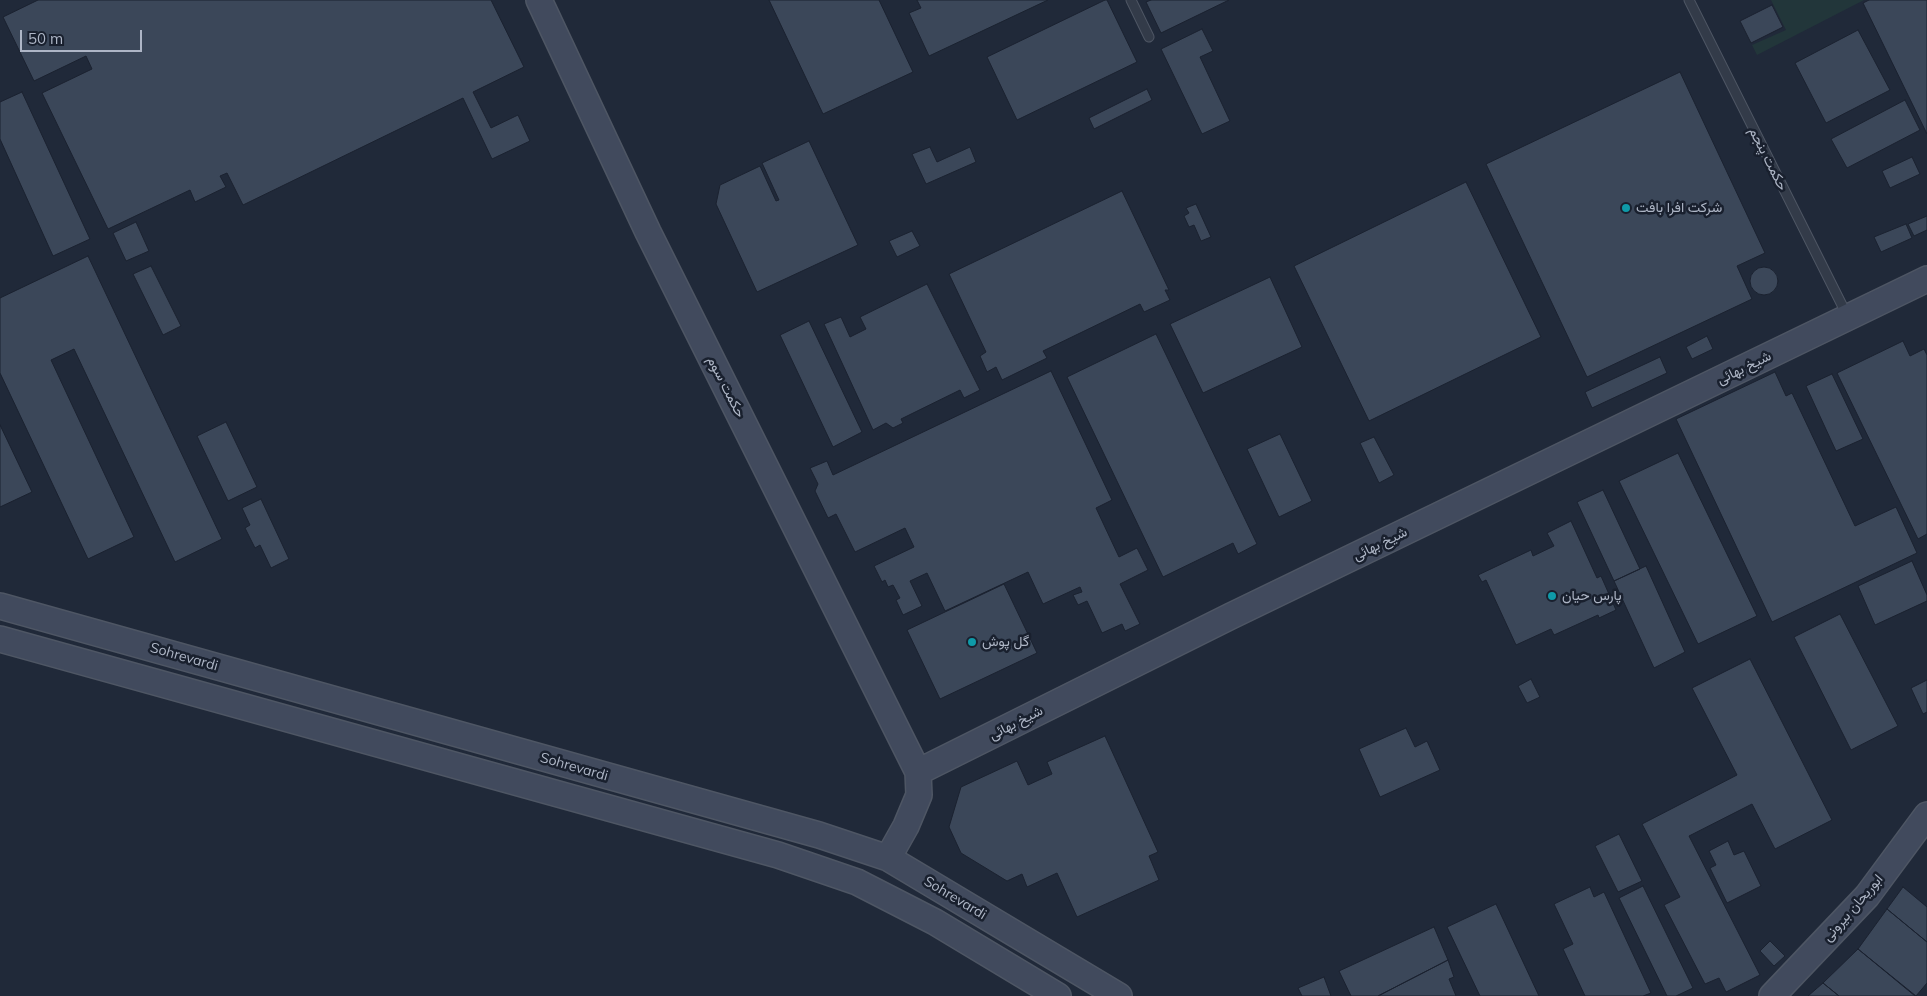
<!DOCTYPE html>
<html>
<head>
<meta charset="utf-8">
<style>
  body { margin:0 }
  #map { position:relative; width:1927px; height:996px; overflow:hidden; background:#202939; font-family:Mulish,sans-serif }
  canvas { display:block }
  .scale { position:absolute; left:20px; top:30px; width:122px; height:22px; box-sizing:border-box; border:2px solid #aeb6c6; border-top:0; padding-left:6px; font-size:15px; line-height:18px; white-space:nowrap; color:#aeb6c6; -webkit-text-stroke:4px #19202e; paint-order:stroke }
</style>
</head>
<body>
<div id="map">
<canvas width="1927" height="996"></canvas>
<div class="scale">50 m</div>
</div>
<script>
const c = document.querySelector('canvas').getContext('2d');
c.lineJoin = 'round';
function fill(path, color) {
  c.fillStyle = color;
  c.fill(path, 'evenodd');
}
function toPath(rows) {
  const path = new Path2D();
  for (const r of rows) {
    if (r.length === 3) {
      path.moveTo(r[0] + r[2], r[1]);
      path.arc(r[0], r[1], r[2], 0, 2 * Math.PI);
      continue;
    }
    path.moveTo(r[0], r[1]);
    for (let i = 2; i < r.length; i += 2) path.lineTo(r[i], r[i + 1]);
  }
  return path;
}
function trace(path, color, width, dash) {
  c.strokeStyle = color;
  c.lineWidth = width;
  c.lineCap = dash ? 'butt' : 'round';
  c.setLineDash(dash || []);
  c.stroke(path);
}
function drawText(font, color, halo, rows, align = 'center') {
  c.font = font + ' Mulish,Vazirmatn,sans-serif';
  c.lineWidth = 5;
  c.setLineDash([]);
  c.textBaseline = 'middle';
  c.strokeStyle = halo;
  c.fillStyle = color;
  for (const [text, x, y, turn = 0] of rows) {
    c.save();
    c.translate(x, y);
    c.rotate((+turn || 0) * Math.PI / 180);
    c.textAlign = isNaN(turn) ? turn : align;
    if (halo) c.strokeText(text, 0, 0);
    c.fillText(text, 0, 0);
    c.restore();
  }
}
fill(toPath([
  [1771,0,1864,0,1757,55,1752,45,1786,30]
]), '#22363a');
const building = toPath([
  [38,0,491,0,524,67,473,92,491,128,518,115,530,141,492,159,463,98,243,205,227,173,220,176,226,187,195,202,190,190,108,229,42,93,92,69,86,56,34,81,3,17,38,0],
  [769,0,879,0,913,72,823,114,769,0],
  [917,0,1048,0,929,56,909,13,921,8,917,0],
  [1105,0,1107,0,1137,62,1017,120,987,57,1105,0],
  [1151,0,1229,0,1161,33,1146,2,1151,0],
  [1869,0,1927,0,1927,134,1863,3,1869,0],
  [1772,5,1783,27,1751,43,1740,21,1772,5],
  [1202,29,1213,51,1200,57,1230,121,1202,134,1161,49,1202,29],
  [1858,30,1890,90,1826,123,1795,63,1858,30],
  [1680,72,1765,253,1737,266,1752,299,1587,377,1486,164,1680,72],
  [1147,89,1152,100,1094,129,1089,118,1147,89],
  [22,92,90,239,53,256,0,139,0,102,22,92],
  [1905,100,1920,130,1847,168,1831,139,1905,100],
  [809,141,858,245,757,292,716,204,720,185,760,166,776,201,779,200,762,163,809,141],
  [930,147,937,162,970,147,976,162,926,184,912,154,930,147],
  [1912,157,1920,174,1890,188,1882,171,1912,157],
  [1466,182,1541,337,1369,421,1294,266,1466,182],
  [1122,191,1169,290,1165,290,1170,300,1144,312,1140,304,1043,351,1047,358,1002,380,996,367,987,372,980,356,986,352,949,274,1122,191],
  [1196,204,1211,237,1201,241,1194,225,1189,227,1184,216,1189,213,1186,208,1196,204],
  [1927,216,1927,230,1914,236,1908,224,1927,216],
  [136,222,149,251,126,261,113,233,136,222],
  [1906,224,1912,238,1881,252,1874,237,1906,224],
  [912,231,920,246,897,257,889,241,912,231],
  [88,256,222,539,175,562,74,349,51,360,134,537,88,559,0,373,0,298,88,256],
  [151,266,181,326,163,335,133,274,151,266],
  [1764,281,14],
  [1270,277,1302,347,1203,393,1170,324,1270,277],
  [927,284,980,390,964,398,960,390,901,419,903,423,893,428,886,423,873,430,824,324,841,317,850,337,866,329,860,317,927,284],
  [809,321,862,432,833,447,780,335,809,321],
  [1156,334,1257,544,1238,554,1233,543,1163,577,1067,377,1156,334],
  [1707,336,1713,349,1692,359,1686,347,1707,336],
  [1903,341,1910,356,1924,349,1927,355,1927,534,1918,539,1837,373,1903,341],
  [1660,357,1667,373,1592,408,1585,392,1660,357],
  [1051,371,1112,500,1096,508,1119,557,1137,548,1148,570,1120,584,1140,624,1125,631,1122,624,1102,633,1087,601,1078,605,1073,595,1082,592,1080,587,1043,604,1028,572,945,611,927,573,910,581,922,606,903,615,896,600,900,598,893,585,888,587,885,580,882,582,874,566,914,547,905,528,855,552,836,514,828,518,815,491,818,484,810,468,827,461,833,475,1051,371],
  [1775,372,1786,396,1792,393,1855,526,1896,507,1917,553,1772,622,1676,419,1775,372],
  [1832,374,1863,439,1836,451,1806,386,1832,374],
  [226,422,257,487,228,501,197,436,226,422],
  [0,425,32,492,0,507,0,425],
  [1280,434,1312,501,1279,517,1247,449,1280,434],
  [1374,437,1394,475,1379,483,1360,443,1374,437],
  [1678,453,1757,616,1698,644,1619,481,1678,453],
  [1603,490,1640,569,1614,581,1577,502,1603,490],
  [261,499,289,559,271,568,260,545,255,548,245,528,250,525,242,508,261,499],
  [1571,521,1597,578,1601,576,1616,610,1599,618,1598,615,1554,635,1551,629,1516,645,1486,580,1482,582,1478,575,1531,550,1533,556,1554,546,1547,533,1571,521],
  [1912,561,1927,595,1927,601,1875,625,1858,586,1912,561],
  [1646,566,1685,652,1654,668,1614,581,1646,566],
  [1004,584,1037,653,940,699,907,630,1004,584],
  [1840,614,1898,726,1851,750,1794,637,1840,614],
  [1750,659,1832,820,1775,849,1752,804,1689,836,1760,975,1726,992,1719,978,1705,984,1664,905,1680,897,1642,824,1737,775,1692,688,1750,659],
  [1531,679,1540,697,1527,703,1518,686,1531,679],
  [1927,680,1927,712,1923,714,1911,688,1927,680],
  [1406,728,1415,747,1427,741,1440,770,1380,797,1359,749,1406,728],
  [1105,736,1158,852,1149,856,1159,880,1077,917,1057,873,1027,887,1022,874,1007,881,961,853,949,827,961,787,1017,761,1028,785,1052,774,1047,762,1105,736],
  [1619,834,1642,881,1618,892,1595,846,1619,834],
  [1728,841,1734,855,1744,851,1761,886,1727,903,1710,868,1716,865,1709,851,1728,841],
  [1643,886,1693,988,1676,996,1667,996,1619,898,1643,886],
  [1590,887,1594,897,1604,892,1651,993,1643,996,1585,996,1563,949,1573,944,1554,904,1590,887],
  [1903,887,1927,907,1927,942,1887,909,1903,887],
  [1496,904,1539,996,1480,996,1447,927,1496,904],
  [1887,909,1927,942,1927,983,1916,996,1858,949,1887,909],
  [1434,927,1448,960,1378,996,1351,996,1339,971,1434,927],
  [1770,941,1785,956,1774,966,1760,951,1770,941],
  [1858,949,1915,996,1839,996,1823,983,1858,949],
  [1448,960,1454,977,1449,979,1456,996,1378,996,1448,960],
  [1324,977,1331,996,1302,996,1298,988,1324,977],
  [1823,983,1839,996,1808,996,1823,983]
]);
fill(building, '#3b4759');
trace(building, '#1b2230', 1);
const lane = toPath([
  [1131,0,1149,37],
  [1689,0,1847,315]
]);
const secondary = toPath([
  [539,0,648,232,918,772,919,795,906,826,888,858],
  [0,606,819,835,888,858,1119,996],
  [0,639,778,855,857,882,935,922,1058,996],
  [918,772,1231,616,1927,279],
  [1772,996,1867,896,1927,815]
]);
trace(lane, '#4e5664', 11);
trace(secondary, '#4e5664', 28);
trace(lane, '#333b49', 9);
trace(secondary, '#414a5d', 25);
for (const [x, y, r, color] of [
  [1626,208,5,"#0f9aa8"],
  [1552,596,5,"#0f9aa8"],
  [972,642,5,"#0f9aa8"]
]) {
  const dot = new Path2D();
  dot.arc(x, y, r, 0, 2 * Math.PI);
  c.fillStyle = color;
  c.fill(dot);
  trace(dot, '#19202e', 2);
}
drawText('14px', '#aeb6c6', '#19202e', [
  ["حکمت پنجم",1768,159,63],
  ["شیخ بهائی",1744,368,-26],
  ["حکمت سوم",726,387,63],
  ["شیخ بهائی",1380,544,-26],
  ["Sohrevardi",184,657,16],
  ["شیخ بهائی",1016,723,-27],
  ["Sohrevardi",574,767,16],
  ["Sohrevardi",955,898,31],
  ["ابوریحان بیرونی",1853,908,-49]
]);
drawText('14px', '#aeb6c6', '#19202e', [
  ["شرکت افرا بافت",1636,208],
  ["پارس حیان",1562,596],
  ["گل پوش",982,642]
], 'left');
</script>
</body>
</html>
